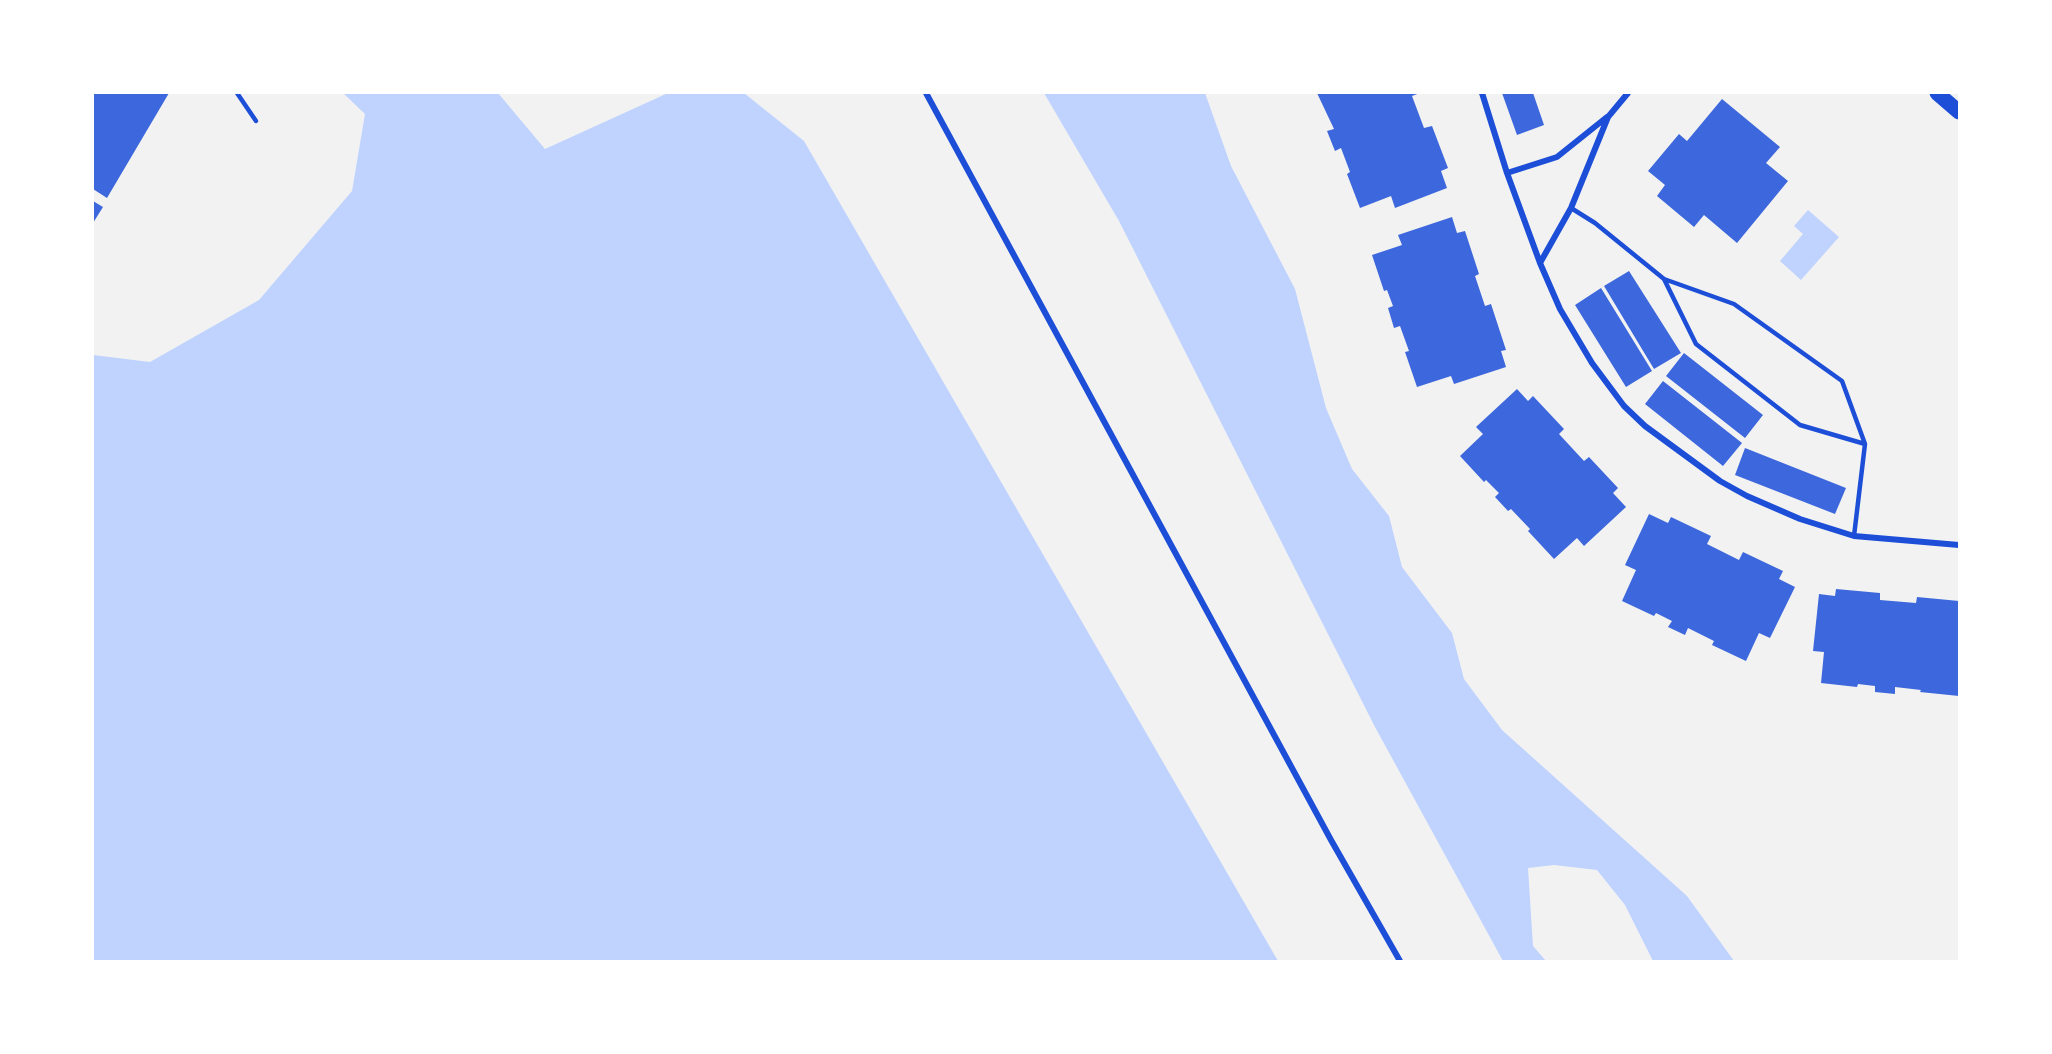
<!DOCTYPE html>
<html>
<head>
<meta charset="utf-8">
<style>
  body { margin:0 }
  #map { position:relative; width:2052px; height:1054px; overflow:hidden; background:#f2f2f2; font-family:"IBM Plex Sans",sans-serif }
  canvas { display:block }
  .frame { position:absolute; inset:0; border:94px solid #fff; pointer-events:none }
</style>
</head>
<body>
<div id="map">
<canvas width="2052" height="1054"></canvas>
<div class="frame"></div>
</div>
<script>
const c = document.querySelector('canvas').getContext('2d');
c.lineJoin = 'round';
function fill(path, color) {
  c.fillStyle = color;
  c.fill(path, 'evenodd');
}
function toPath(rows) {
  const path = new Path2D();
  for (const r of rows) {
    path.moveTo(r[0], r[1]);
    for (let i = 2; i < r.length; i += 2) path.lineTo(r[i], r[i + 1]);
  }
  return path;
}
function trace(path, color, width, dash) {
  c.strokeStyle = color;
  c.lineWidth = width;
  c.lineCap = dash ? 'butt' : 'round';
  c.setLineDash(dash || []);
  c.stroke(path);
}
fill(toPath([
  [343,93,498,93,545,149,668,93,744,93,804,141,1278,961,93,961,93,355,150,362,259,300,352,191,365,114],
  [1044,93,1205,93,1231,166,1295,289,1326,408,1352,469,1389,516,1402,567,1452,633,1464,679,1502,730,1687,896,1734,961,1653,961,1625,905,1597,870,1554,865,1528,868,1533,946,1546,961,1503,961,1375,727,1119,221],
  [1808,210,1839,237,1801,280,1780,261,1803,234,1794,226]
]), '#bfd3fe');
fill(toPath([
  [93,93,169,93,107,198,93,189],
  [1317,93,1420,93,1412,96,1424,128,1432,126,1448,168,1441,171,1447,188,1395,208,1391,196,1360,208,1347,174,1350,172,1341,148,1335,151,1327,131,1334,129],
  [1502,93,1533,93,1544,125,1517,135],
  [1722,99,1780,147,1766,163,1788,181,1737,243,1704,215,1694,227,1657,196,1665,185,1648,171,1679,134,1687,141],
  [93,201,103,207,93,223],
  [1452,217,1457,233,1465,231,1479,274,1475,276,1485,306,1491,304,1506,350,1501,351,1506,367,1454,384,1451,376,1417,387,1405,352,1409,351,1400,326,1394,328,1388,308,1393,306,1387,290,1384,291,1372,255,1402,245,1398,235],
  [1629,271,1681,353,1654,369,1604,286],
  [1601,288,1652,371,1626,387,1575,305],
  [1684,353,1763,415,1745,438,1666,376],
  [1663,381,1742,443,1723,466,1645,404],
  [1517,389,1528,401,1533,396,1564,429,1559,434,1584,461,1589,457,1618,488,1613,493,1626,507,1584,546,1577,538,1554,559,1528,531,1530,529,1511,509,1508,511,1495,497,1499,493,1486,480,1484,482,1460,456,1483,434,1476,427],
  [1745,448,1846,488,1835,514,1735,475],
  [1649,514,1668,523,1671,517,1711,536,1707,544,1739,560,1743,552,1783,571,1779,579,1795,587,1770,638,1759,633,1746,661,1712,645,1714,641,1688,628,1685,635,1668,627,1672,621,1656,613,1654,616,1622,601,1636,570,1625,565],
  [1836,589,1880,593,1880,600,1916,603,1917,597,1959,601,1959,696,1920,692,1921,690,1895,687,1895,694,1875,692,1875,686,1858,684,1857,687,1821,683,1824,652,1813,651,1819,594,1835,596]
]), '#3d67dc');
trace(toPath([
  [237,93,256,121],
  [1571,208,1595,223,1664,279,1734,304,1842,381,1865,444,1854,536],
  [1664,279,1696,344,1800,425,1865,444]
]), '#1d4ed8', 4.5);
trace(toPath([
  [926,93,1331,840,1400,961],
  [1482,93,1507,173,1540,263,1560,309,1592,363,1624,406,1645,426,1720,481,1747,496,1800,519,1854,536,1959,545],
  [1507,173,1557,157,1607,117],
  [1540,263,1571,208,1608,117,1628,93]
]), '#1d4ed8', 6);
trace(toPath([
  [1937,93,1959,112]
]), '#1d4ed8', 15);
</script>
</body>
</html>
